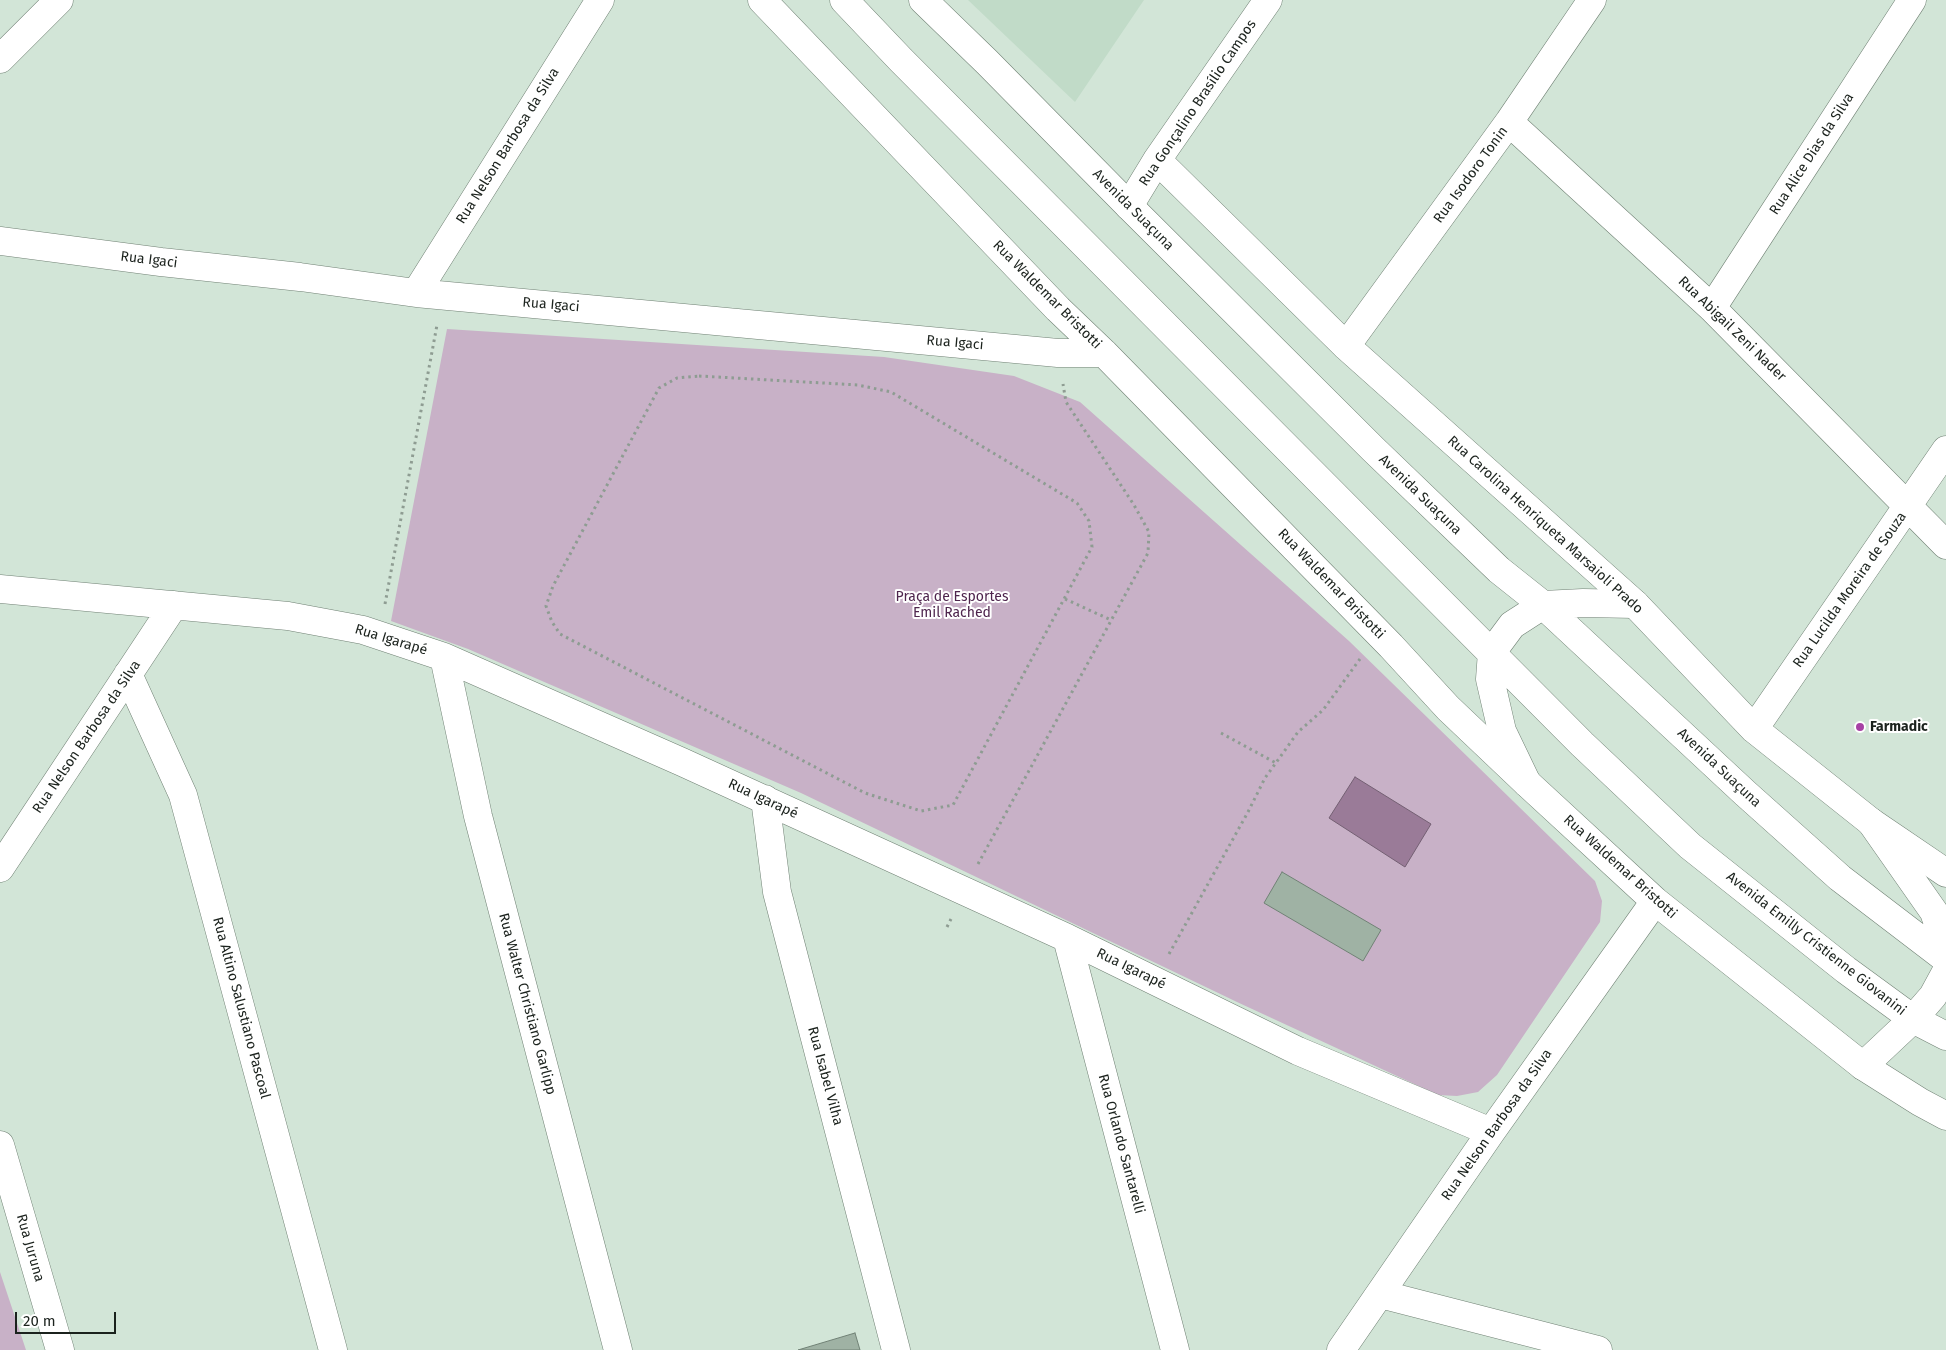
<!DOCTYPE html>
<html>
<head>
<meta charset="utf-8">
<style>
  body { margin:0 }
  #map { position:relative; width:1946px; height:1350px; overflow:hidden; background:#d2e5d7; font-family:"Fira Sans",sans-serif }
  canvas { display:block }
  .scale { position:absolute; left:15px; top:1312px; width:101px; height:22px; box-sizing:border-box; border:2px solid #1b221d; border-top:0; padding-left:6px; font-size:15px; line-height:18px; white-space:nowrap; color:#1b221d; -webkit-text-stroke:4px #fff; paint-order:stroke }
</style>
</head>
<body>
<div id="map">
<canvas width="1946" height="1350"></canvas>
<div class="scale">20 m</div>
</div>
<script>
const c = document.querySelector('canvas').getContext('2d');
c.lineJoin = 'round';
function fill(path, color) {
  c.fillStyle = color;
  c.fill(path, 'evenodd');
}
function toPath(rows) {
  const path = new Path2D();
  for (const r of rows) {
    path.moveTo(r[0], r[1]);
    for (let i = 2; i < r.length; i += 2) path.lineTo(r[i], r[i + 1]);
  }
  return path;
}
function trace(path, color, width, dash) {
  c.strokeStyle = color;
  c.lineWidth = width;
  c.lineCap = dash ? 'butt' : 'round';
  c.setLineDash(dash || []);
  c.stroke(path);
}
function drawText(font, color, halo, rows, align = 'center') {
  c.font = font + ' "Fira Sans",sans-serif';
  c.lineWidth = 4;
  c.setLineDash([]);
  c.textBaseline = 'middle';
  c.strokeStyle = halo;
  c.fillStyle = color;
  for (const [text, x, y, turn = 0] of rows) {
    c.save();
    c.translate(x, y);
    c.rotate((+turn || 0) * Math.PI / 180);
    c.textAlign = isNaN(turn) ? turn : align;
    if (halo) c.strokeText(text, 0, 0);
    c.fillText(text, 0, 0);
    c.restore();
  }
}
fill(toPath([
  [968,0,1144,0,1075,102]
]), '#c1dbc8');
fill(toPath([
  [447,329,884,357,1014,376,1080,402,1349,641,1595,881,1602,901,1600,922,1497,1075,1478,1092,1457,1096,1438,1095,1237,1002,801,793,468,649,391,621],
  [0,1272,26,1350,0,1350]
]), '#c8b1c7');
const water = toPath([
  [1355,777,1431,824,1405,867,1329,818,1355,777]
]);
fill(water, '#9a7b98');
trace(water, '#746073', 1);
const building = toPath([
  [1282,872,1381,930,1363,961,1264,903,1282,872],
  [855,1333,860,1350,798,1350,855,1333]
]);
fill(building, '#9fb2a4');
trace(building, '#718276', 1);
const minor = toPath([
  [762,0,1058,309,1104,353,1391,646,1448,708,1527,783,1655,901,1863,1066,1920,1102,1946,1116],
  [0,59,59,0],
  [1509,122,1712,308,1946,545],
  [1157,160,1346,346,1635,604,1754,729,1871,822,1946,873],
  [1129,206,1157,160,1268,0],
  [0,241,161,262,300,277,416,293,1058,353,1104,353],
  [416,293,600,0],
  [1712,308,1912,0],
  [1346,346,1509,122,1592,0],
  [0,589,288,616,363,630,444,657,682,762,1067,938,1298,1051,1491,1132],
  [444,657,478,816,618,1350],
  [128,674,183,795,333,1350],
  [1754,729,1946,450],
  [765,799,777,892,896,1350],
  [0,868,174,605],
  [1067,938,1175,1350],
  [0,1145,60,1350],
  [1380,1294,1598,1350],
  [1341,1350,1491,1132,1655,901]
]);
const major = toPath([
  [844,0,901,60,1582,744,1690,846,1846,970,1913,1019,1946,1036],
  [923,0,987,62,1129,206,1373,449,1499,570,1543,605,1745,793,1840,878,1946,959],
  [1527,783,1502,731,1490,679,1492,652,1512,625,1543,605,1583,603,1635,604],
  [1871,822,1934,912,1946,947],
  [1863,1066,1913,1019,1933,996,1946,972]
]);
trace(minor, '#708174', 29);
trace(major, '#708174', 29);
trace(toPath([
  [699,376,858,385,891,392,1077,503,1089,521,1092,547,953,805,921,811,865,793,560,634,552,622,546,606,553,586,659,388,677,378,699,376],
  [1065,599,1111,620],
  [385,604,437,325],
  [1221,733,1276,763],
  [978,864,1148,553,1149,532,1134,505,1066,402,1063,384],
  [947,927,951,919],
  [1169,954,1248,812,1265,778,1298,732,1323,710,1360,659]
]), '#8e9c92', 3, [2.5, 4]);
trace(minor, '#fff', 28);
trace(major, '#fff', 28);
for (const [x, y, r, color] of [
  [1860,727,5,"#a741a5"]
]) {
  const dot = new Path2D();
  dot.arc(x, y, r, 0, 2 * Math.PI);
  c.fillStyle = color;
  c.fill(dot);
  trace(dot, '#fff', 2);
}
drawText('14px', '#1b221d', '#fff', [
  ["Rua Gonçalino Brasílio Campos",1198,103,-56],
  ["Rua Nelson Barbosa da Silva",508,146,-58],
  ["Rua Alice Dias da Silva",1812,154,-57],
  ["Rua Isodoro Tonin",1471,175,-54],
  ["Avenida Suaçuna",1133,210,45],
  ["Rua Igaci",149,260,7],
  ["Rua Waldemar Bristotti",1047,295,45],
  ["Rua Igaci",551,305,5],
  ["Rua Abigail Zeni Nader",1732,329,44],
  ["Rua Igaci",955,343,5],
  ["Avenida Suaçuna",1420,495,44],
  ["Rua Carolina Henriqueta Marsaioli Prado",1545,525,42],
  ["Rua Waldemar Bristotti",1331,584,46],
  ["Rua Lucilda Moreira de Souza",1850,590,-55],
  ["Rua Igarapé",391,640,17],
  ["Rua Nelson Barbosa da Silva",87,737,-56],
  ["Avenida Suaçuna",1719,768,43],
  ["Rua Igarapé",763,799,25],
  ["Rua Waldemar Bristotti",1620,867,42],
  ["Avenida Emilly Cristienne Giovanini",1816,944,38],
  ["Rua Igarapé",1131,969,26],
  ["Rua Walter Christiano Garlipp",527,1004,75],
  ["Rua Altino Salustiano Pascoal",241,1008,75],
  ["Rua Isabel Vilha",825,1076,75],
  ["Rua Nelson Barbosa da Silva",1497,1125,-55],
  ["Rua Orlando Santarelli",1121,1144,75],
  ["Rua Juruna",30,1248,74]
]);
drawText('14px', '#4e254d', '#fff', [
  ["Praça de Esportes",952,597],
  ["Emil Rached",952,613]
]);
drawText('bold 14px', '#1b221d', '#fff', [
  ["Farmadic",1870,727]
], 'left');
</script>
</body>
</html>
